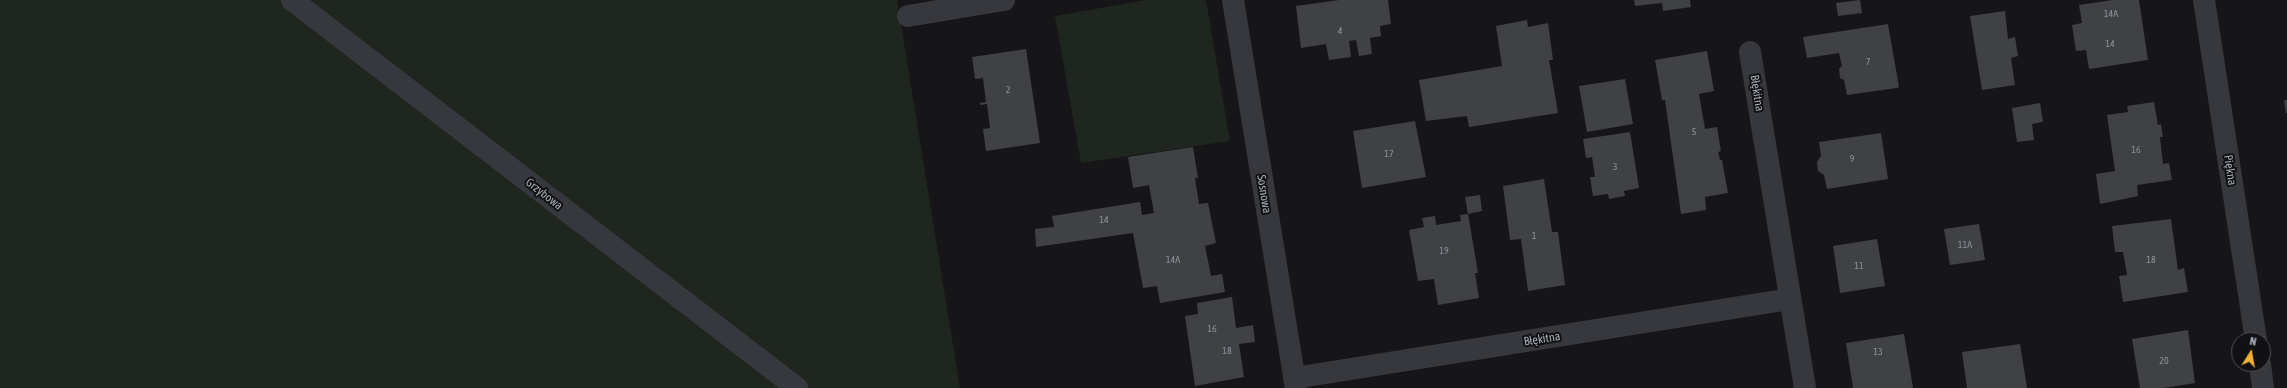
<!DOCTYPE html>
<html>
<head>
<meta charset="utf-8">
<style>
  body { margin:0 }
  #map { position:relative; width:2287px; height:388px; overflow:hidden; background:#161618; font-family:"Asap Condensed",sans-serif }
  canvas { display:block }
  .north { position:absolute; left:2231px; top:332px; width:40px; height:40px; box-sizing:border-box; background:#111113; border:1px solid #4d4f55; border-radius:50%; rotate:11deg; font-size:11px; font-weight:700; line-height:16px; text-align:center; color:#a8adb8 }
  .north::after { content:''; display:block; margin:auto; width:14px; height:18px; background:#f2b134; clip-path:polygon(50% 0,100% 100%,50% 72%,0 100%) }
</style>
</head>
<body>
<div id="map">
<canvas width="2287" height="388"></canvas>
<div class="north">N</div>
</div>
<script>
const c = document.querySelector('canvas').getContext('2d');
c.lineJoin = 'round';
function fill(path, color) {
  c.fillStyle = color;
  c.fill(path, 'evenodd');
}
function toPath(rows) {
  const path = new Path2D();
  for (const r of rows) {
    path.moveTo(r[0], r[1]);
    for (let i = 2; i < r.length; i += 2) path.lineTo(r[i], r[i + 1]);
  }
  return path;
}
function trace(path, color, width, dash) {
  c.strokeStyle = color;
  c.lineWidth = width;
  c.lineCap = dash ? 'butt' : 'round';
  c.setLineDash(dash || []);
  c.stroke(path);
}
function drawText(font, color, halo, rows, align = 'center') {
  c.font = font + ' "Asap Condensed",sans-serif';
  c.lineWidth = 4;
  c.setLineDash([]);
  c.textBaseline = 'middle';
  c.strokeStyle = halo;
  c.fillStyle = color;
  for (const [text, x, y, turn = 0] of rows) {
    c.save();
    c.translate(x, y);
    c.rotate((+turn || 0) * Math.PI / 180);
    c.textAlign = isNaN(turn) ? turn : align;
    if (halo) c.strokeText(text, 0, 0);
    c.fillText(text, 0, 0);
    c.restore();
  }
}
fill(toPath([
  [0,0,897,0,960,388,0,388],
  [1146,0,1206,0,1230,141,1081,163,1055,16]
]), '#1e261f');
fill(toPath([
  [1339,0,1388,0,1391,24,1380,26,1381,36,1370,38,1372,54,1359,56,1356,40,1349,41,1351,57,1329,60,1326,44,1301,48,1296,6],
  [1634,0,1690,0,1691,7,1663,11,1662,3,1635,6],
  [1860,0,1862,13,1838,16,1836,3],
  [2113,0,2139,0,2148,60,2089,69,2086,50,2076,51,2072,25,2082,23,2079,5],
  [2005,11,2008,39,2015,37,2018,56,2011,58,2015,85,1982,90,1970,16],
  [1527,20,1528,27,1548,23,1553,60,1549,60,1558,113,1469,127,1467,116,1426,121,1419,80,1502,66,1496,26],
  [1888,24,1899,87,1897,88,1847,95,1844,80,1840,78,1839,69,1842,66,1839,53,1807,58,1803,37],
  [1026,49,1040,143,986,151,983,129,990,128,987,104,980,105,980,103,986,102,983,78,975,79,972,57],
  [1707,51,1714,91,1699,94,1705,129,1717,127,1721,151,1718,152,1720,160,1722,160,1728,193,1705,197,1706,210,1681,214,1665,100,1662,100,1655,60],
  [1625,79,1633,124,1587,132,1579,86],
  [2284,100,2287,100,2287,113,2286,113],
  [2154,102,2158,125,2161,124,2163,137,2160,137,2163,164,2169,163,2172,180,2137,185,2138,196,2100,204,2096,174,2115,171,2107,115,2128,112,2127,106],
  [2040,103,2043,122,2032,124,2034,140,2017,142,2012,108],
  [1415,121,1426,177,1362,188,1353,131],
  [1630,132,1639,188,1624,191,1625,196,1609,199,1608,194,1593,196,1590,177,1595,177,1592,157,1586,158,1583,139],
  [1881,133,1888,179,1827,189,1824,175,1818,171,1817,162,1821,156,1819,142],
  [1193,147,1198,178,1195,178,1199,204,1208,203,1216,243,1205,246,1211,276,1222,274,1225,292,1160,303,1157,286,1143,288,1133,233,1036,247,1035,229,1054,227,1052,216,1140,202,1142,215,1154,213,1149,185,1133,188,1128,157],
  [1544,179,1552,232,1558,232,1565,285,1528,291,1521,239,1510,240,1503,186],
  [1480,195,1482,211,1468,214,1478,273,1475,273,1479,298,1438,305,1434,279,1418,281,1409,230,1424,227,1422,218,1435,216,1436,225,1461,221,1460,215,1468,214,1465,197],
  [2171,219,2178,270,2184,268,2188,292,2123,302,2119,276,2127,275,2123,252,2115,252,2112,226],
  [1979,224,1985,260,1950,265,1944,229],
  [1877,239,1885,286,1840,293,1833,246],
  [1232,297,1236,328,1253,325,1255,342,1239,344,1244,377,1195,386,1185,316,1198,314,1197,303],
  [2188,330,2195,383,2164,388,2140,388,2132,339],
  [1904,334,1913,388,1853,388,1846,343],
  [2020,344,2027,388,1967,388,1962,352]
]), '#404145');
trace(toPath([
  [292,0,797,388],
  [1233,0,1296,388],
  [2204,0,2256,340],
  [908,16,1004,0],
  [1750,52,1805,388],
  [2260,364,2263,388],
  [1294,378,1790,299]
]), '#37383d', 22);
drawText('10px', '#8e929b', null, [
  ["14A",2111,14],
  ["4",1340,31],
  ["14",2110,44],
  ["7",1868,62],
  ["2",1008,90],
  ["5",1694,132],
  ["16",2136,150],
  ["17",1389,154],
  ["9",1852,159],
  ["3",1615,167],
  ["14",1104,220],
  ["1",1534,236],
  ["11A",1965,245],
  ["19",1444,251],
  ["14A",1173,260],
  ["18",2151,260],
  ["11",1859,266],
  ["16",1212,329],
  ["18",1227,351],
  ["13",1878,352],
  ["20",2164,361]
]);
drawText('12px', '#a8adb8', '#111113', [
  ["Błękitna",1757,93,81],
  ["Piękna",2230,170,81],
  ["Grzybowa",544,194,38],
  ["Sosnowa",1264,194,81],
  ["Błękitna",1542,339,-9]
]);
</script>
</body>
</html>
